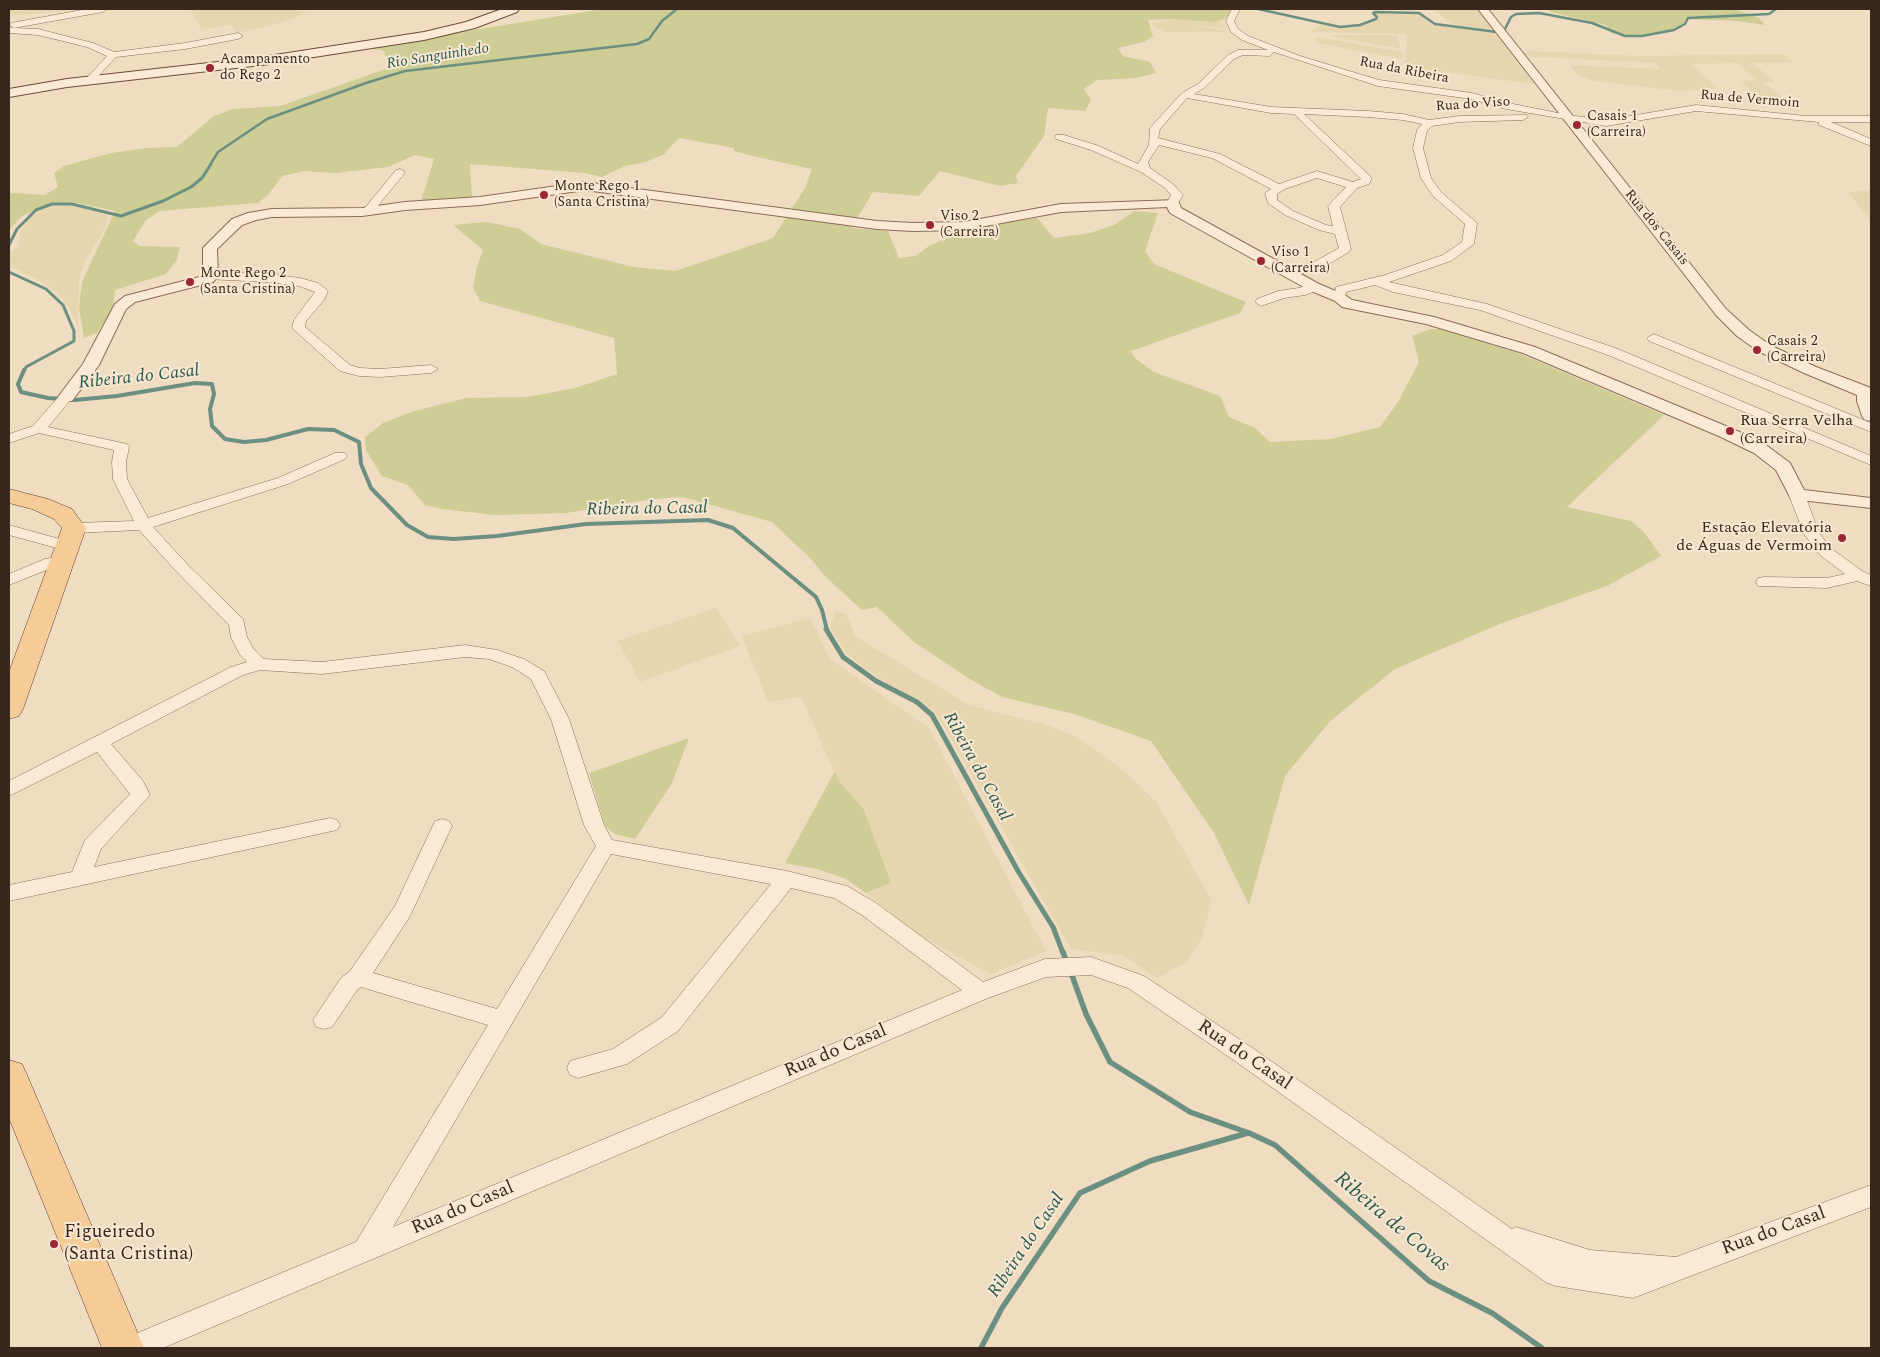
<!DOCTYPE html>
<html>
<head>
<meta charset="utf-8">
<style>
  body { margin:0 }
  #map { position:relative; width:1880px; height:1357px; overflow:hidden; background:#f0dcc1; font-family:Spectral,serif }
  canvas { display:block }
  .frame { position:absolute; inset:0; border:10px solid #39271d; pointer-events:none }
</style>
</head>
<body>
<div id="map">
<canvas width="1880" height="1357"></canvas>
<div class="frame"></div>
</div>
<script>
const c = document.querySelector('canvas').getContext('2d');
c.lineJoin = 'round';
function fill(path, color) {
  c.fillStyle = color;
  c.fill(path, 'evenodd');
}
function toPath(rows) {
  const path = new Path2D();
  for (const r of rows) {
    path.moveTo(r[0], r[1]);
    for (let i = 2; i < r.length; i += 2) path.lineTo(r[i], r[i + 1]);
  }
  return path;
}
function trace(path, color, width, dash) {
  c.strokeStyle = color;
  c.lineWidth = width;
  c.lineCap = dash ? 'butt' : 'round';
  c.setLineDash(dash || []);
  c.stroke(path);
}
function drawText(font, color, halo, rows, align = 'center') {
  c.font = font + ' Spectral,serif';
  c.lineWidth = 4;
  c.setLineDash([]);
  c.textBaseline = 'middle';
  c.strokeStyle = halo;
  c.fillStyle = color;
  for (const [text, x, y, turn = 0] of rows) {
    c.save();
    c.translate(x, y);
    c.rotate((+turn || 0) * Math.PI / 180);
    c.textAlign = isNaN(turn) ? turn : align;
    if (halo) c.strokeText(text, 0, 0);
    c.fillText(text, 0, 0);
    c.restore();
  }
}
fill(toPath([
  [9,9,90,9,9,16],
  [190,9,283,9,308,12,284,22,237,33,230,25,202,29],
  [1433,9,1478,9,1493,30,1452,24],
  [1376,13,1418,14,1434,25,1495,33,1534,84,1405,67,1407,34,1309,32,1321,25,1338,29,1360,26,1378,20,1379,17],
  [1173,20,1221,22,1226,28,1204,26,1196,26,1223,30,1226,32,1164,32,1150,23],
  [1325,35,1398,35,1400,48,1380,45],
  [1317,37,1402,52,1402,59,1317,43,1314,38],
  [1529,51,1640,56,1783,54,1793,62,1752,63,1775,82,1763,82,1797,111,1765,101,1755,94,1741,81,1756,80,1737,63,1690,64,1718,88,1681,91,1593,81,1577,74,1570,65,1660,69,1656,63,1523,56,1522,53,1527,53],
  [1871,190,1871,221,1848,192],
  [70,205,109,215,103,232,84,263,79,282,78,327,69,307,56,292,36,279,9,266,9,253,17,248,20,238,20,231,28,220,37,212,52,206],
  [716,608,740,646,640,682,618,641],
  [835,612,846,613,855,636,969,705,1043,724,1076,736,1124,771,1157,803,1212,901,1201,940,1186,962,1157,978,1124,956,1071,949,937,714,922,701,881,680,847,654,830,628],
  [810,618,830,659,929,728,1046,951,990,974,917,934,866,893,891,883,864,810,838,780,801,697,768,702,742,636]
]), '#e6d5ae');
fill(toPath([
  [603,9,1233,9,1225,19,1215,22,1168,19,1148,20,1153,36,1144,42,1118,48,1123,56,1150,62,1156,73,1136,78,1097,80,1084,89,1091,100,1085,111,1048,108,1044,136,1016,176,1018,183,1000,186,940,171,919,196,873,192,851,228,888,231,899,258,915,256,929,246,965,229,1007,222,1037,218,1054,238,1090,233,1114,225,1134,211,1158,213,1145,251,1154,264,1246,302,1240,313,1131,351,1135,358,1154,372,1220,396,1229,417,1255,428,1270,442,1331,439,1380,427,1398,402,1419,362,1412,336,1430,329,1440,329,1518,353,1664,415,1567,507,1631,521,1643,531,1661,556,1607,586,1502,623,1395,669,1330,721,1285,776,1249,905,1214,833,1151,741,1074,714,1002,697,968,678,914,642,877,607,862,610,825,576,811,559,772,522,683,497,654,499,566,513,495,515,442,509,425,505,408,485,382,476,366,450,365,437,383,423,414,411,466,398,527,397,575,388,617,374,614,338,480,301,473,287,477,267,483,250,453,225,487,222,520,229,541,244,634,267,675,271,773,238,805,188,812,169,748,155,734,151,734,148,679,138,664,154,646,162,625,166,602,177,585,173,470,164,472,199,421,201,434,159,415,155,388,167,335,173,304,171,282,176,269,194,258,203,160,211,146,220,133,241,139,246,180,247,177,260,166,274,115,290,113,309,97,333,84,338,79,307,82,282,115,211,78,203,48,205,22,216,9,230,9,194,14,193,45,195,58,187,54,173,64,166,111,153,148,148,177,147,214,116,233,109,280,106,389,68,384,51,368,47],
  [1548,9,1724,9,1737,10,1759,18,1765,25,1737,21,1686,19,1681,28,1638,37,1611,33,1606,25,1551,12],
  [689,738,672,783,635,839,615,834,605,826,589,773],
  [835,771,838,780,864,810,891,883,866,893,846,879,817,869,785,863]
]), '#cecd95');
trace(toPath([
  [1258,9,1340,27,1360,25,1376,19,1377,17,1373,13,1375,12,1419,13,1435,24,1497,32],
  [1504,31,1511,17,1516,14,1539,13,1592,23,1625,36,1642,36,1674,30,1685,24,1688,18,1769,14,1776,9],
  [210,165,218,152,267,119,366,83,405,71,637,44,649,39,662,21,677,9]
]), '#6b9082', 2.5);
trace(toPath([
  [9,245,17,229,36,210,52,204,72,204,121,216,163,201,191,187,202,178,211,164],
  [9,272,46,289,63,305,74,331,74,341,26,367,24,372]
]), '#6b9082', 3);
trace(toPath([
  [24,370,18,384,21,392,48,398,75,400,117,396,195,383,212,384,214,394,210,409,212,426,225,439,244,442,266,440,308,429,334,430,359,442,361,464,371,488,407,525,428,537,454,539,497,536,586,524,708,520,733,528,816,597,822,610,827,630]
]), '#6b9082', 4);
trace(toPath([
  [826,629,843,657,876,681,917,702,932,715,1018,871,1053,927,1063,953]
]), '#6b9082', 5);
trace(toPath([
  [1063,952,1067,963],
  [1070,970,1086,1014,1110,1062,1190,1112,1249,1133,1275,1145,1429,1281,1492,1313,1542,1348],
  [981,1348,1002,1308,1080,1193,1150,1161,1248,1133]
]), '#6b9082', 5.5);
const minor = toPath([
  [87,9,107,9,103,12,14,28,38,29,93,43,114,52,185,43,238,33,243,36,238,39,185,49,116,57,93,82,90,83,85,80,107,56,87,47,38,35,9,33,9,27,14,28,10,25,11,23,87,9],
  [1232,9,1240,9,1234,21,1238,29,1248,36,1300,56,1379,80,1472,93,1508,103,1568,115,1606,120,1696,105,1806,116,1871,116,1871,122,1831,122,1871,139,1871,146,1819,125,1819,122,1696,111,1606,126,1506,109,1471,99,1378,86,1274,52,1270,56,1243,55,1234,59,1204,88,1194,94,1271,107,1368,111,1403,114,1429,120,1459,116,1527,115,1528,117,1523,120,1459,122,1432,126,1427,131,1423,148,1431,178,1441,192,1477,223,1474,244,1451,261,1389,282,1487,304,1618,349,1871,456,1871,465,1608,355,1480,310,1393,292,1375,285,1346,292,1344,301,1336,301,1334,298,1336,287,1385,275,1443,255,1462,242,1465,224,1433,196,1421,178,1413,148,1417,130,1422,124,1403,120,1368,117,1304,114,1372,178,1369,184,1357,188,1340,207,1351,249,1349,252,1322,268,1288,277,1282,273,1284,270,1314,262,1339,248,1335,234,1319,230,1285,215,1268,203,1265,193,1271,189,1212,158,1159,145,1148,162,1150,168,1173,184,1183,195,1177,205,1173,206,1167,203,1171,195,1165,188,1141,172,1091,150,1056,139,1055,137,1056,135,1064,135,1099,146,1138,164,1149,145,1150,128,1182,93,1198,84,1228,55,1238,50,1268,50,1242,40,1231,32,1226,21,1232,9],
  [1187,98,1271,113,1294,114,1361,179,1353,182,1317,171,1279,184,1220,154,1158,138,1160,129,1187,98],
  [1317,178,1346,187,1328,206,1333,226,1326,225,1293,211,1277,200,1277,194,1285,189,1317,178],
  [400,169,405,172,404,174,372,213,364,213,362,211,364,209,396,170,400,169],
  [211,272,268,274,300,278,318,283,328,291,324,300,306,321,305,327,350,365,360,368,380,369,431,365,438,369,431,373,380,377,359,376,340,371,292,328,294,320,315,292,299,286,268,282,207,279,205,276,207,273,211,272],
  [1314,283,1318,284,1320,287,1318,290,1305,295,1284,298,1261,306,1255,302,1257,299,1278,291,1299,288,1314,283],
  [1654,334,1871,423,1871,432,1649,341,1647,338,1654,334],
  [66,393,73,397,48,427,127,444,129,447,126,462,127,479,148,518,278,478,335,453,345,453,347,456,345,459,288,484,153,527,188,565,243,619,247,637,253,648,264,659,322,662,465,645,497,650,524,659,544,671,569,719,604,825,612,840,787,871,847,886,876,903,983,982,1045,959,1091,957,1144,976,1251,1047,1512,1229,1516,1227,1590,1250,1676,1257,1871,1185,1871,1207,1633,1298,1556,1286,1547,1283,1235,1061,1128,988,1091,975,1046,977,988,998,163,1348,119,1348,123,1339,356,1242,488,1025,361,987,357,990,332,1027,324,1029,316,1027,313,1020,341,978,350,971,395,906,435,821,442,819,449,821,452,826,410,916,373,973,497,1009,596,846,584,825,551,719,531,679,512,667,489,659,465,657,322,674,260,670,243,675,111,744,143,781,150,795,101,849,94,867,330,818,337,820,340,825,337,830,9,901,9,885,72,872,85,840,130,794,97,752,9,796,9,781,231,667,247,662,240,655,231,637,229,625,176,571,139,530,74,533,69,531,66,528,69,525,74,523,134,521,113,479,112,462,114,450,39,433,9,443,9,434,33,426,61,394,66,393],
  [611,854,771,884,662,1017,613,1049,570,1061,567,1068,570,1075,578,1078,627,1064,678,1031,791,888,834,898,862,915,962,990,393,1227,611,854],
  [1797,490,1802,492,1805,495,1819,533,1832,549,1862,571,1871,575,1871,586,1857,581,1827,588,1758,586,1756,582,1758,578,1764,577,1827,578,1845,574,1820,555,1804,534,1789,495,1792,492,1797,490],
  [9,525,74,543,76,546,74,549,68,551,9,535,9,525],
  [63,556,69,558,71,561,69,564,54,567,9,585,9,574,45,559,63,556]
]);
const tertiary = toPath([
  [1478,9,1488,9,1726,309,1749,330,1770,345,1816,367,1871,388,1871,421,1865,420,1862,416,1857,401,1857,395,1804,373,1758,351,1737,336,1716,315,1478,9],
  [585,182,877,221,913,223,964,222,1061,204,1178,200,1181,208,1319,284,1345,295,1352,300,1434,317,1535,347,1733,429,1766,445,1790,463,1804,490,1871,498,1871,508,1791,499,1776,470,1754,453,1721,437,1523,353,1426,324,1342,307,1335,301,1309,290,1170,213,1167,207,1061,212,964,230,913,231,877,229,585,190,480,205,405,210,362,216,272,217,256,220,242,225,217,249,218,276,213,282,135,302,126,309,99,365,72,401,60,401,58,397,83,364,115,304,125,296,203,276,203,248,232,219,248,213,272,209,362,208,405,202,480,197,585,182]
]);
const secondary = toPath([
  [502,9,519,9,517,12,475,28,424,40,262,65,67,87,9,97,9,89,67,79,262,57,424,32,466,22,502,9]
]);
const primary = toPath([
  [9,489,48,499,72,509,86,528,23,709,19,716,9,719,9,672,62,528,54,519,32,509,9,503,9,489],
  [9,1060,22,1064,27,1075,144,1348,102,1348,9,1118,9,1060]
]);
trace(minor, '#8a6c58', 1);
trace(tertiary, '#8a6c58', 2);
trace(secondary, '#6c4d3b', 2);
trace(primary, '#583b2d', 1);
fill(minor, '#faead5');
fill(tertiary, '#faead5');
fill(secondary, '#faead5');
fill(primary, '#f5cb98');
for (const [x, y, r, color] of [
  [210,68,5,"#9c2636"],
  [1577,125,5,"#9c2636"],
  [544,195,5,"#9c2636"],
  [930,225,5,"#9c2636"],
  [1261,261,5,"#9c2636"],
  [190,282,5,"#9c2636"],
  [1757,350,5,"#9c2636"],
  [1730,431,5,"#9c2636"],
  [1842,538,5,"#9c2636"],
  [54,1244,5,"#9c2636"]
]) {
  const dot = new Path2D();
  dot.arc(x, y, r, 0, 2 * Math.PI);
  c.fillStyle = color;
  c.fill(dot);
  trace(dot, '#f7e7d1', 2);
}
drawText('14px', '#39271d', '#f7e7d1', [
  ["Acampamento",220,60],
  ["do Rego 2",220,76],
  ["Casais 1",1587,117],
  ["(Carreira)",1587,133],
  ["Monte Rego 1",554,187],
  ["(Santa Cristina)",554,203],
  ["Viso 2",940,217],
  ["(Carreira)",940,233],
  ["Viso 1",1271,253],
  ["(Carreira)",1271,269],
  ["Monte Rego 2",200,274],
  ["(Santa Cristina)",200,290],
  ["Casais 2",1767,342],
  ["(Carreira)",1767,358]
], 'left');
drawText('14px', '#39271d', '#f7e7d1', [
  ["Rua da Ribeira",1404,71,11],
  ["Rua de Vermoin",1750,100,5],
  ["Rua do Viso",1473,105,-4],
  ["Rua dos Casais",1656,228,51]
]);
drawText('italic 15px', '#2c5a50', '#f7e7d1', [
  ["Rio Sanguinhedo",438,57,-9]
]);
drawText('16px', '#39271d', '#f7e7d1', [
  ["Rua Serra Velha",1740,422],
  ["(Carreira)",1740,440],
  ["Estação Elevatória",1832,529,"right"],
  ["de Águas de Vermoim",1832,547,"right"]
], 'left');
drawText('italic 18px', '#2c5a50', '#f7e7d1', [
  ["Ribeira do Casal",139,378,-6],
  ["Ribeira do Casal",647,510,-1],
  ["Ribeira do Casal",976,767,61],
  ["Ribeira do Casal",1027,1246,-56]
]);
drawText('19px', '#39271d', '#f7e7d1', [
  ["Rua do Casal",836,1052,-23],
  ["Rua do Casal",1244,1056,34],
  ["Rua do Casal",463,1209,-23],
  ["Rua do Casal",1774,1232,-20]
]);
drawText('19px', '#39271d', '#f7e7d1', [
  ["Figueiredo",64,1233],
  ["(Santa Cristina)",64,1255]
], 'left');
drawText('italic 21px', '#2c5a50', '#f7e7d1', [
  ["Ribeira de Covas",1391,1223,40]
]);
</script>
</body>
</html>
